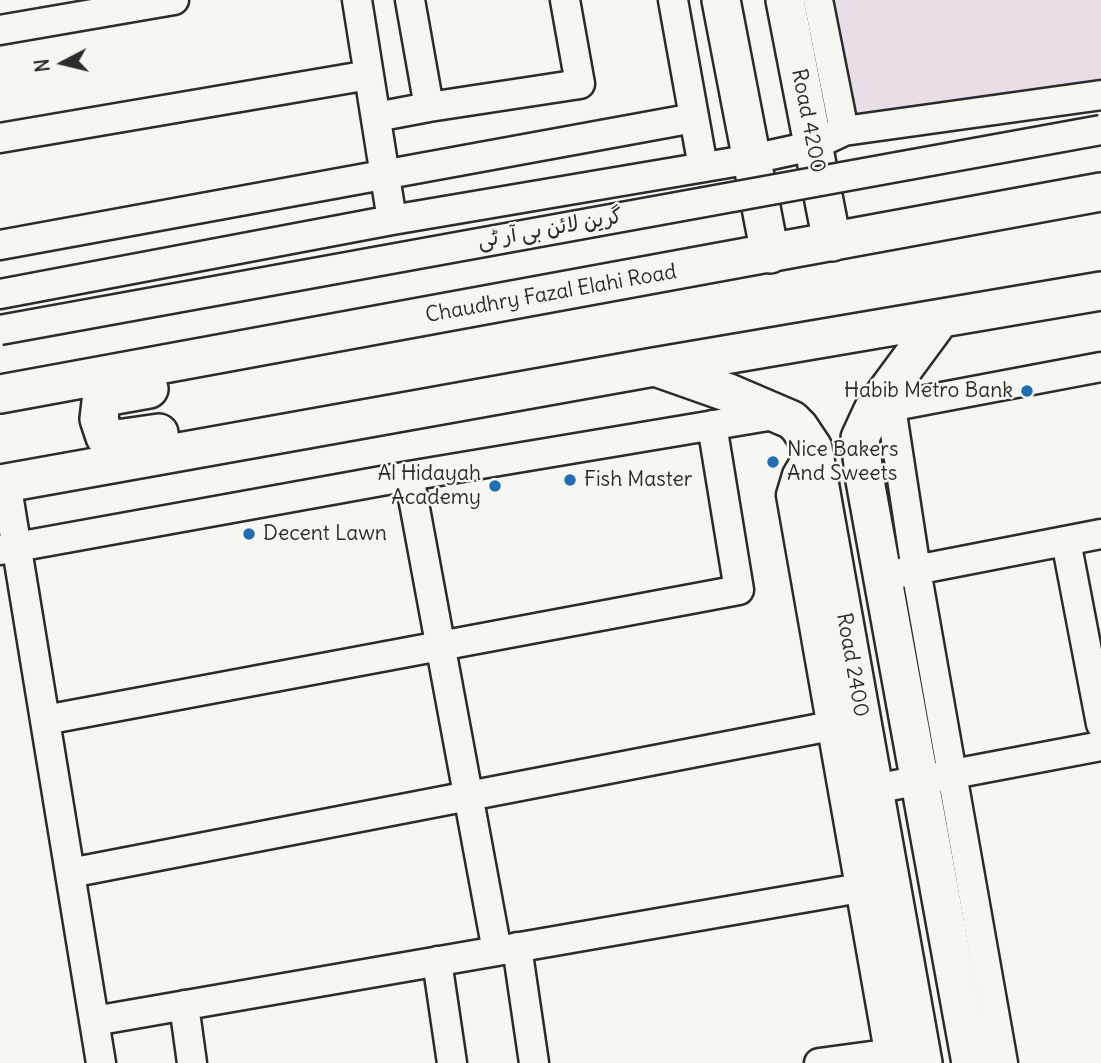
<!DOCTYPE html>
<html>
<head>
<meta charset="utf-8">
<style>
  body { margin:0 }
  #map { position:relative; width:1101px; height:1063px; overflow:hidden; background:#f6f6f2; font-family:Delius,sans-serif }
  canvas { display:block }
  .north { position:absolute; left:28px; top:28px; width:70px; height:70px; -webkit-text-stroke:5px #f6f6f2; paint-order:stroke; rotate:263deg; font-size:19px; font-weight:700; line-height:28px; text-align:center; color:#2b2b2b }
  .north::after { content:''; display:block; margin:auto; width:24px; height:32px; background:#2b2b2b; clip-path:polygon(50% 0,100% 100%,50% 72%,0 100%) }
</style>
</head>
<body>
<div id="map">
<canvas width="1101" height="1063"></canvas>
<div class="north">N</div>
</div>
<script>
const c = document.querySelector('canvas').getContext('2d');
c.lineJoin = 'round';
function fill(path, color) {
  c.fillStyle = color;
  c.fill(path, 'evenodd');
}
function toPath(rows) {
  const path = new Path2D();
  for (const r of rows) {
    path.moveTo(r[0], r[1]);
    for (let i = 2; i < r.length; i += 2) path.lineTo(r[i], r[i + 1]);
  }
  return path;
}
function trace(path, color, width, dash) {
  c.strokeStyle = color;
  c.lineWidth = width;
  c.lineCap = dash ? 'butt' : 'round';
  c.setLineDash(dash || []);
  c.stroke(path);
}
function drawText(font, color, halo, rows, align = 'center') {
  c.font = font + ' Delius,"Playpen Sans Arabic",sans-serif';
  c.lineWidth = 5;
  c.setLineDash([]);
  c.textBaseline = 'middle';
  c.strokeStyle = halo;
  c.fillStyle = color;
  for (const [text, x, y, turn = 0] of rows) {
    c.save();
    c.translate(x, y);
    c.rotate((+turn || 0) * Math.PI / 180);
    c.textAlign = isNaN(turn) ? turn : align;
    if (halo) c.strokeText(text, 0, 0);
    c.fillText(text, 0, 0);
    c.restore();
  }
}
fill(toPath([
  [786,0,1101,0,1101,103,815,151]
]), '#e8dee8');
const minor = toPath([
  [357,0,392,220],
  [410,0,429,107],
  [673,0,703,167],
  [818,0,844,131],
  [0,30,174,0],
  [376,117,429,107,580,84,565,0],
  [0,138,369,75],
  [0,245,694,118],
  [0,294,392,220,752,159,812,146,844,131,1101,95],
  [891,407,916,570,1003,1063],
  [873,410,1101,367],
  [813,448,797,475,791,495,891,1063],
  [409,476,497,951],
  [6,482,101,1063],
  [1066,541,1101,724],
  [0,550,409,476,780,414],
  [900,573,1101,534],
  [45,720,739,590,712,425],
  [874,789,1101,746],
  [70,873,831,726],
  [517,947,534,1063],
  [437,961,452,1063],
  [184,1005,192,1063],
  [94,1021,860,888],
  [819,1063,908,1051]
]);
const major = toPath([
  [721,0,770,254],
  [785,0,832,242],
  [940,319,873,410,860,438,864,475,971,1063],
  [658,368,729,393,792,420,799,427,813,448,923,1063],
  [149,389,110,396,101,402,99,419,105,437,117,439,159,433],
  [0,394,1101,192],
  [0,484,654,367,1101,291]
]);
trace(minor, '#2b2b2b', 33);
trace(major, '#2b2b2b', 42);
trace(minor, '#f6f6f2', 28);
trace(major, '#f6f6f2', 37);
const minorBridge = toPath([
  [0,330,1101,130]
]);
trace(minorBridge, '#2b2b2b', 33, []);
trace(minorBridge, '#f6f6f2', 28);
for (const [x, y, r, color] of [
  [1027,391,7,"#1f6fb2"],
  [773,462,7,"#1f6fb2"],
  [570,480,7,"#1f6fb2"],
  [495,486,7,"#1f6fb2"],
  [249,534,7,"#1f6fb2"]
]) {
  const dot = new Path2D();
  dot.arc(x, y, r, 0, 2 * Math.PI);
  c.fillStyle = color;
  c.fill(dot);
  trace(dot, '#f6f6f2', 2.5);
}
drawText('21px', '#2b2b2b', '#f6f6f2', [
  ["Road 4200",808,121,79],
  ["گرین لائن بی آر ٹی",550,229,-10],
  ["Chaudhry Fazal Elahi Road",551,294,-10],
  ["Road 2400",852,665,80]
]);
drawText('21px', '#2b2b2b', '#f6f6f2', [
  ["Habib Metro Bank",1013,391,"right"],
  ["Nice Bakers",787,450],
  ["And Sweets",787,474],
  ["Al Hidayah",481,474,"right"],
  ["Academy",481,498,"right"],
  ["Fish Master",584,480],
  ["Decent Lawn",263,534]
], 'left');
</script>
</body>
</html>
